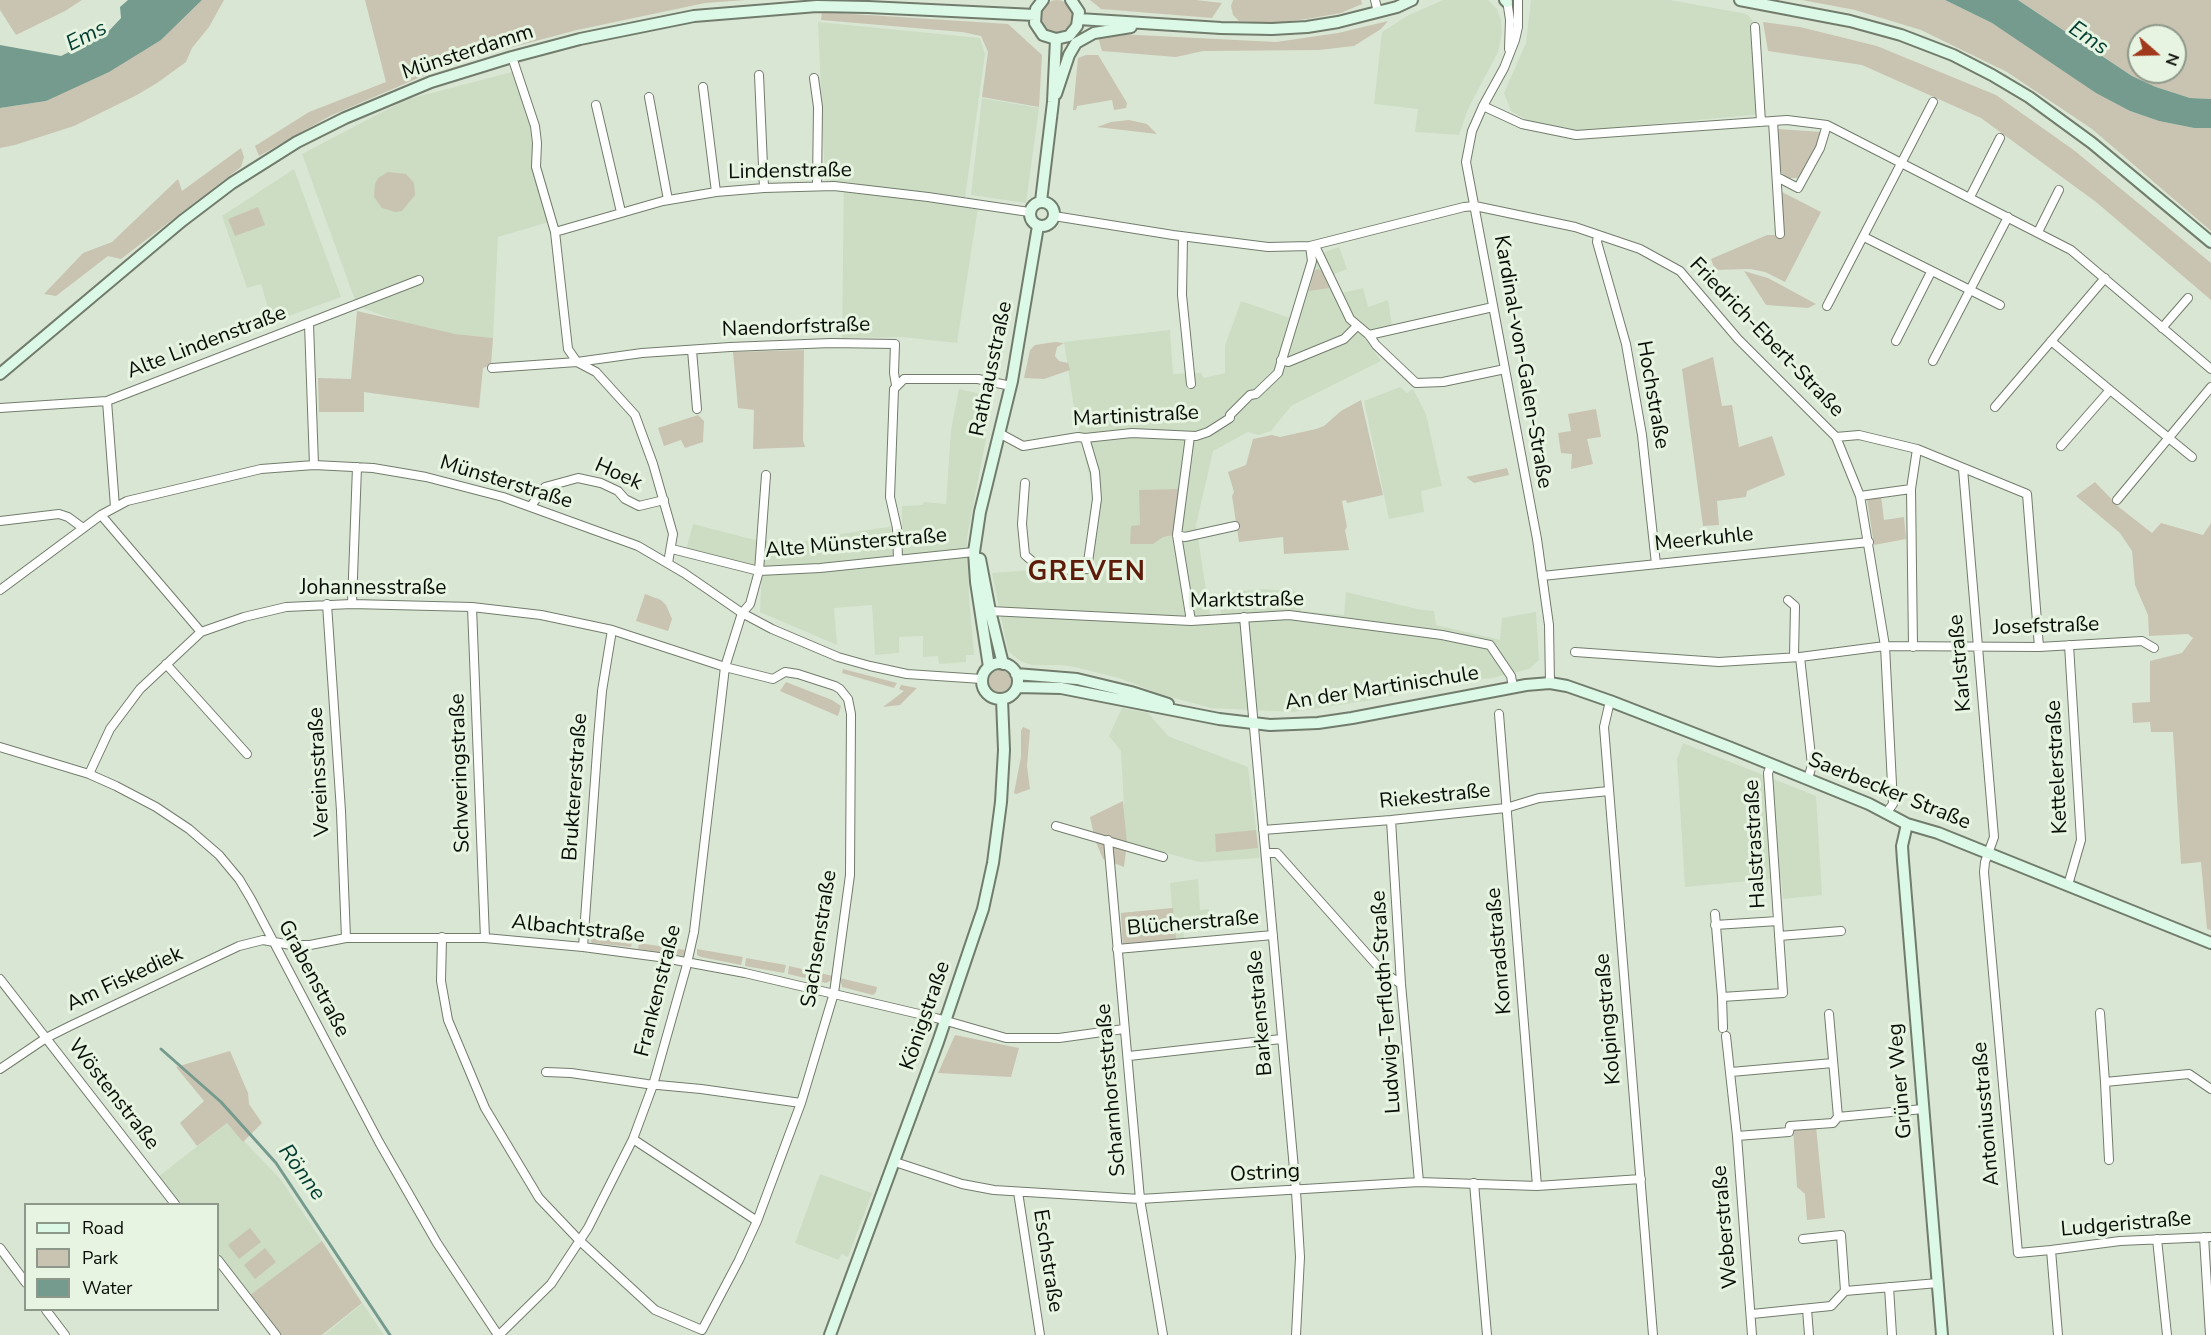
<!DOCTYPE html>
<html>
<head>
<meta charset="utf-8">
<style>
  body { margin:0 }
  #map { position:relative; width:2211px; height:1335px; overflow:hidden; background:#dae6d4; font-family:"Nunito Sans",sans-serif }
  canvas { display:block }
  .legend { position:absolute; left:24px; top:1203px; width:195px; height:108px; box-sizing:border-box; background:#e7f4e1; border:2px solid #8e988a; margin:0; padding:8px 10px; list-style:none; font-size:18px; color:#090d07 }
  .legend li { display:flex; align-items:center; gap:12px; height:30px }
  .legend b { width:30px; border:2px solid #8e988a }
  .north { position:absolute; left:2127px; top:24px; width:60px; height:60px; box-sizing:border-box; background:#e7f4e1; border:2px solid #8e988a; border-radius:50%; rotate:110deg; font-size:16px; font-weight:700; line-height:24px; text-align:center; color:#090d07 }
  .north::after { content:''; display:block; margin:auto; width:21px; height:27px; background:#a1391c; clip-path:polygon(50% 0,100% 100%,50% 72%,0 100%) }
</style>
</head>
<body>
<div id="map">
<canvas width="2211" height="1335"></canvas>
<ul class="legend">
<li><b style="height:8px;background:#dbf9e6"></b>Road</li>
<li><b style="height:16px;background:#c9c4b1"></b>Park</li>
<li><b style="height:16px;background:#759b8f"></b>Water</li>
</ul>
<div class="north">N</div>
</div>
<script>
const c = document.querySelector('canvas').getContext('2d');
c.lineJoin = 'round';
function fill(path, color) {
  c.fillStyle = color;
  c.fill(path, 'evenodd');
}
function toPath(rows) {
  const path = new Path2D();
  for (const r of rows) {
    if (r.length === 3) {
      path.moveTo(r[0] + r[2], r[1]);
      path.arc(r[0], r[1], r[2], 0, 2 * Math.PI);
      continue;
    }
    path.moveTo(r[0], r[1]);
    for (let i = 2; i < r.length; i += 2) path.lineTo(r[i], r[i + 1]);
  }
  return path;
}
function trace(path, color, width, dash) {
  c.strokeStyle = color;
  c.lineWidth = width;
  c.lineCap = dash ? 'butt' : 'round';
  c.setLineDash(dash || []);
  c.stroke(path);
}
function drawText(font, color, halo, rows, align = 'center') {
  c.font = font + ' "Nunito Sans",sans-serif';
  c.lineWidth = 6;
  c.setLineDash([]);
  c.textBaseline = 'middle';
  c.strokeStyle = halo;
  c.fillStyle = color;
  for (const [text, x, y, turn = 0] of rows) {
    c.save();
    c.translate(x, y);
    c.rotate((+turn || 0) * Math.PI / 180);
    c.textAlign = isNaN(turn) ? turn : align;
    if (halo) c.strokeText(text, 0, 0);
    c.fillText(text, 0, 0);
    c.restore();
  }
}
fill(toPath([
  [1443,0,1488,0,1497,9,1501,20,1502,33,1498,52,1468,109,1459,135,1415,132,1418,109,1374,104,1382,32,1407,16],
  [1531,0,1670,0,1747,14,1760,30,1763,114,1577,131,1536,125,1511,111,1504,93,1526,43],
  [818,22,980,38,985,54,965,198,979,201,957,343,902,337,842,338,844,182,825,180],
  [512,72,530,125,534,166,552,221,498,237,493,338,428,332,357,306,302,154,405,100],
  [982,98,1039,108,1026,203,971,195],
  [294,169,341,297,272,322,261,284,247,288,222,216],
  [1339,247,1347,269,1332,275,1341,293,1363,288,1368,307,1388,300,1392,325,1370,330,1366,340,1381,361,1291,406,1271,431,1258,435,1248,432,1213,451,1196,525,1210,616,1221,615,1218,593,1263,589,1300,592,1301,611,1344,615,1346,592,1417,609,1434,611,1436,625,1500,640,1502,618,1536,612,1539,660,1529,669,1492,678,1449,683,1378,699,1293,712,1211,708,1160,694,1119,678,1075,667,1060,665,1032,665,1020,661,1008,651,992,573,1085,566,1094,498,1074,408,1064,342,1170,330,1173,374,1201,373,1204,378,1225,373,1225,346,1241,301,1290,318,1307,258],
  [1400,387,1407,393,1413,389,1426,414,1442,486,1421,491,1424,512,1389,519,1364,401],
  [959,389,989,396,982,432,987,433,967,538,969,597,974,655,966,655,966,662,939,664,938,656,923,657,923,636,899,637,899,653,875,655,872,605,834,608,837,645,760,612,762,568,686,550,693,524,759,541,825,541,840,540,840,534,902,525,902,506,923,505,924,502,946,504,951,430],
  [1122,708,1148,713,1168,736,1248,767,1260,858,1199,862,1126,842,1121,751,1109,736],
  [1683,743,1816,796,1822,895,1783,899,1781,878,1685,887,1677,759],
  [1198,879,1200,910,1209,909,1210,925,1189,927,1189,930,1183,931,1184,938,1123,945,1121,913,1172,908,1170,883],
  [227,1123,282,1181,322,1241,250,1295,218,1253,218,1204,180,1204,158,1177],
  [820,1174,872,1193,848,1257,841,1254,839,1260,795,1243],
  [363,1304,384,1335,324,1335,362,1304]
]), '#ccddc4');
fill(toPath([
  [1057,16,16],
  [0,0,82,0,65,11,16,35,0,10],
  [202,0,224,0,209,27,192,48,186,62,157,83,137,95,74,126,15,145,0,148,0,108,46,101,161,40],
  [365,0,746,0,705,3,577,30,453,63,330,116,259,156,255,146,309,112,386,82],
  [1090,0,1196,0,1222,3,1212,18,1101,9],
  [1233,0,1361,0,1362,4,1341,13,1307,19,1272,23,1239,21,1233,15,1231,6],
  [1802,0,1945,0,1992,23,2130,111,2159,121,2194,128,2211,128,2211,231,2092,129,2007,72,1921,30,1855,10],
  [2018,0,2211,0,2211,99,2190,98,2156,87,2132,76],
  [2139,36,2175,36,2175,72,2139,72],
  [822,12,1008,24,1042,55,1039,107,982,97,988,52,981,36,962,32,821,20],
  [1388,21,1381,29,1354,46,1319,50,1203,51,1176,57,1102,51,1098,37,1118,34,1276,42,1338,33],
  [1763,22,1800,27,1877,46,1996,95,2075,151,2211,263,2211,300,2096,202,1981,118,1862,65,1768,51],
  [1086,55,1098,55,1100,58,1127,103,1126,108,1114,110,1112,100,1077,106,1076,110,1073,110,1078,58],
  [1129,120,1147,124,1157,134,1097,127,1111,122],
  [1778,129,1822,132,1816,148,1798,178,1787,178,1781,172],
  [241,148,244,157,241,167,121,259,108,256,56,296,44,294,83,253,112,242,178,179,182,191],
  [388,172,406,174,414,183,415,195,402,211,395,212,382,208,374,197,375,184,378,178],
  [1780,191,1821,212,1785,282,1765,272,1750,269,1715,270,1711,259,1767,235,1784,235],
  [258,207,265,225,235,236,228,219],
  [1318,269,1322,271,1329,288,1309,291,1314,271],
  [1744,271,1768,278,1816,304,1808,308,1766,305],
  [357,311,455,334,493,338,491,365,483,368,479,408,364,392,364,412,319,412,318,378,351,379],
  [1055,342,1064,343,1057,347,1055,356,1059,361,1068,363,1070,370,1044,379,1024,378,1030,350,1035,345],
  [804,350,803,440,805,447,753,449,754,410,738,408,733,352],
  [1713,357,1722,406,1732,405,1739,447,1772,436,1785,475,1747,491,1746,497,1717,501,1719,525,1703,526,1682,369],
  [1361,400,1383,495,1347,503,1346,500,1342,501,1347,527,1345,530,1349,550,1284,554,1283,537,1239,542,1232,496,1234,492,1228,472,1246,465,1253,439,1272,435,1280,437,1316,429,1324,426,1341,411],
  [1596,409,1601,437,1587,439,1593,464,1571,469,1572,454,1561,453,1558,433,1571,431,1568,414],
  [698,415,704,421,703,442,685,448,681,440,664,446,658,428],
  [1507,468,1509,475,1474,483,1466,477],
  [2095,482,2120,508,2152,533,2161,523,2203,535,2211,523,2211,930,2207,929,2201,862,2181,864,2173,732,2151,732,2150,722,2133,723,2132,703,2150,702,2150,661,2182,653,2193,638,2188,634,2149,636,2148,615,2135,585,2132,551,2120,533,2076,496],
  [1179,489,1173,535,1163,537,1153,544,1130,544,1131,526,1140,525,1139,490],
  [1881,496,1884,520,1904,517,1906,539,1874,545,1867,499],
  [645,594,661,600,666,605,672,619,668,631,636,621],
  [843,669,897,683,894,688,842,673],
  [1000,681,11],
  [786,682,832,700,841,706,838,716,780,691],
  [901,685,917,688,900,705,883,707,904,691,899,689],
  [1023,727,1030,730,1027,766,1030,789,1016,794,1014,793,1021,757,1021,731],
  [1123,801,1127,843,1124,867,1103,859,1095,840,1090,817],
  [1256,830,1258,848,1216,852,1215,834],
  [1173,908,1176,939,1123,945,1121,913],
  [589,937,632,942,631,947,592,943],
  [639,943,685,950,684,956,638,949],
  [697,949,743,957,741,965,701,957,697,955],
  [746,958,786,965,784,973,745,966],
  [789,966,833,976,832,980,826,983,788,974],
  [840,978,877,987,876,992,873,995,842,987],
  [955,1035,1019,1048,1011,1077,938,1073],
  [230,1051,248,1093,249,1104,262,1123,243,1142,227,1123,197,1146,180,1123,204,1101,176,1067],
  [1816,1126,1825,1218,1807,1220,1805,1194,1797,1187,1793,1128],
  [250,1228,261,1242,239,1259,228,1245],
  [322,1241,362,1303,322,1335,279,1335,250,1295],
  [265,1248,276,1262,255,1279,244,1265]
]), '#c9c4b1');
fill(toPath([
  [128,0,202,0,161,40,109,72,46,101,0,108,0,45,61,56,107,33,121,18,120,7],
  [1945,0,2018,0,2132,76,2156,87,2190,98,2211,99,2211,128,2194,128,2159,121,2130,111,2096,93,1992,23]
]), '#759b8f');
trace(toPath([
  [161,1049,221,1102,276,1163,390,1335]
]), '#759b8f', 3);
const street = toPath([
  [1375,0,1378,12],
  [1507,0,1510,20,1509,49],
  [1518,0,1518,27,1515,40,1504,68,1483,106,1472,131,1466,162,1537,539,1549,625,1550,683],
  [1755,27,1761,122],
  [512,57,535,126,537,143,536,167,555,232,568,349,577,362],
  [759,75,764,188],
  [814,78,818,107,817,186],
  [703,87,716,192],
  [649,97,668,200],
  [596,105,621,212],
  [1483,106,1522,124,1576,135,1787,120,1827,125,2071,250,2211,369],
  [1773,121,1780,234],
  [1777,177,1798,188,1820,148,1827,125],
  [1970,197,2000,138],
  [1054,216,1173,235,1268,247,1310,246,1464,207,1475,206,1575,227,1640,249,1680,271,1738,339,1836,437,1860,496,1885,646,1893,804,1887,812],
  [555,232,663,201,716,192,764,188,834,186,928,197,1029,212],
  [2038,232,2059,190],
  [1598,235,1597,242,1626,344,1642,435,1656,564],
  [1183,237,1182,295,1191,384],
  [1864,237,2000,305],
  [1315,246,1350,319,1369,335,1376,345,1416,383,1443,382,1505,369],
  [1827,306,1933,102],
  [309,324,314,465],
  [2162,328,2188,298],
  [1369,335,1493,307],
  [1896,341,1931,272],
  [2051,341,2110,390,2061,446],
  [692,350,697,409],
  [1281,360,1288,362,1344,339,1357,326],
  [1933,361,2008,217],
  [577,362,642,353,730,347,831,343,895,344,894,373,896,385],
  [492,368,577,362,596,372,635,415,653,464,673,534,668,563],
  [2110,390,2192,457],
  [107,401,115,507],
  [1995,407,2105,278],
  [0,408,107,401,419,280],
  [999,433,1023,446,1078,437,1085,438,1132,433,1196,436,1208,432,1230,418,1230,415,1250,395,1256,394,1278,373,1312,261,1310,246],
  [1190,436,1177,535,1191,621],
  [1836,437,1859,435,1917,449,2027,494,2039,647],
  [1963,469,1994,837,1985,862,1984,872,2018,1253,2051,1250,2058,1335],
  [1025,483,1022,524,1025,555,1039,567,1059,570,1087,569,1097,499,1095,472,1085,438],
  [1860,496,1911,489],
  [2117,500,2211,387],
  [531,506,545,487,578,478,601,483,618,491,625,499,639,506,664,500],
  [101,515,201,632],
  [0,521,59,514,68,517,83,528],
  [1177,535,1185,537,1235,526],
  [672,549,759,571,820,568,974,552],
  [898,559,897,528,890,497,894,389,904,379,978,379,1011,386],
  [1542,576,1869,542],
  [0,590,101,515,127,501,261,469,314,465,373,468,426,477,503,497,638,546,684,573,742,613,772,629,838,657,870,666,907,674,982,679],
  [1788,600,1795,606,1794,657],
  [327,604,341,811,346,938],
  [352,604,357,467],
  [472,607,485,938],
  [990,611,1191,621,1289,615,1442,635,1490,645,1511,676,1513,687],
  [1244,617,1296,1191,1300,1257,1296,1335],
  [1913,647,1911,489,1917,449],
  [1575,652,1719,662,1800,657,1885,646,2039,647,2142,641,2154,648],
  [1800,657,1812,765,1808,779],
  [166,664,247,754],
  [1610,701,1604,727,1653,1335],
  [1499,714,1537,1186],
  [0,747,89,774,116,786,156,807,189,829,219,855,239,879,251,899,379,1142,437,1243,498,1335],
  [89,774,110,729,140,689,201,632,244,617,286,607,352,604,472,607,541,615,612,630,725,667,773,679,785,672,798,674,835,686,840,689,848,699,851,714,850,875,834,993,801,1103,757,1221,739,1260,702,1330,655,1310,580,1241,539,1198,485,1108,448,1020,441,981,442,937],
  [1391,820,1401,984,1419,1182],
  [1056,826,1163,857],
  [1263,830,1391,820,1506,808,1539,798,1609,791],
  [1108,840,1140,1199,1163,1335],
  [1266,853,1277,853,1383,972,1401,984],
  [2068,885,2081,840,2069,645],
  [1715,914,1722,997,1783,993,1768,773,1771,765],
  [1715,925,1778,921],
  [1779,936,1841,931],
  [583,947,598,738,602,691,612,630],
  [1117,949,1273,935],
  [0,979,175,1204],
  [1722,997,1723,1028],
  [2100,1013,2105,1082,2189,1074,2211,1089],
  [1829,1014,1838,1117,1923,1109],
  [1726,1036,1737,1136,1752,1335],
  [1129,1056,1281,1039],
  [0,1069,46,1038,70,1026,239,946,263,940,291,945,310,945,346,938,485,938,583,947,659,957,745,973,936,1018,1006,1038,1059,1038,1124,1029],
  [546,1072,571,1073,647,1084,701,1089,801,1103],
  [1731,1072,1833,1063],
  [2105,1082,2109,1160],
  [1737,1136,1789,1132,1790,1126,1833,1123,1838,1117],
  [633,1139,757,1221],
  [895,1162,962,1184,994,1190,1140,1199,1419,1182,1537,1186,1641,1179],
  [1474,1183,1487,1335],
  [1018,1192,1040,1335],
  [2204,1237,2210,1335],
  [1803,1239,1841,1235,1845,1291],
  [2157,1239,2167,1335],
  [0,1248,26,1283],
  [2051,1250,2120,1241,2211,1237],
  [218,1260,276,1335],
  [1889,1287,1892,1335],
  [1807,1309,1809,1335],
  [46,1310,65,1335],
  [1752,1314,1831,1306,1845,1291,1938,1283],
  [499,1335,551,1284,588,1228,633,1139,653,1085,686,968,694,932,725,667,742,613,750,604,759,571,766,475]
]);
const secondary = toPath([
  [1043,0,1036,9,1035,23,1043,35,1056,39,1069,36,1077,26,1079,12,1071,0],
  [1505,0,1507,2],
  [1740,0,1850,21,1901,35,1953,55,1992,75,2029,97,2092,143,2211,242],
  [1079,19,1221,28,1272,29,1307,27,1338,22,1397,7,1412,0],
  [1056,94,1069,55,1076,43,1094,33,1131,27],
  [1041,201,1053,102,1056,39],
  [1042,214,12],
  [0,374,182,221,232,183,297,142,345,118,431,82,512,57,580,39,694,16,817,6,868,7,1035,15],
  [980,559,990,611,1003,664],
  [1000,681,18],
  [989,667,976,582,974,552,980,512,1012,381,1038,226],
  [1016,674,1077,679,1131,692,1168,704],
  [1017,687,1061,688,1219,719,1270,725,1318,723,1352,718,1526,685,1550,683,1567,686,1610,701,1731,748,1869,804,1907,824,1938,833,2211,943],
  [1907,824,1902,846,1903,861,1942,1335],
  [830,1335,938,1042,983,909,993,863,1001,802,1004,750,1002,699]
]);
trace(street, '#727c6c', 10);
trace(secondary, '#727c6c', 14);
trace(street, '#fff', 8);
trace(secondary, '#dbf9e6', 10);
drawText('21px', '#090d07', '#e7f4e1', [
  ["Münsterdamm",468,53,-18],
  ["Lindenstraße",790,172,-1],
  ["Naendorfstraße",796,328,-2],
  ["Friedrich-Ebert-Straße",1766,338,46],
  ["Alte Lindenstraße",207,343,-21],
  ["Kardinal-von-Galen-Straße",1522,362,80],
  ["Rathausstraße",992,369,-78],
  ["Hochstraße",1652,395,80],
  ["Martinistraße",1136,417,-3],
  ["Hoek",618,475,24],
  ["Münsterstraße",506,483,17],
  ["Meerkuhle",1704,540,-6],
  ["Alte Münsterstraße",856,544,-5],
  ["Johannesstraße",373,589],
  ["Marktstraße",1247,601,-1],
  ["Josefstraße",2046,627,-2],
  ["Karlstraße",1961,663,-95],
  ["An der Martinischule",1382,689,-9],
  ["Kettelerstraße",2058,767,-93],
  ["Vereinsstraße",320,772,-93],
  ["Schweringstraße",461,773,-92],
  ["Bruktererstraße",576,787,-86],
  ["Saerbecker Straße",1889,792,22],
  ["Riekestraße",1435,797,-6],
  ["Halstrastraße",1756,844,-93],
  ["Blücherstraße",1193,924,-5],
  ["Albachtstraße",578,930,6],
  ["Sachsenstraße",820,939,-81],
  ["Konradstraße",1500,951,-95],
  ["Grabenstraße",313,979,62],
  ["Am Fiskediek",125,980,-25],
  ["Frankenstraße",659,991,-76],
  ["Ludwig-Terfloth-Straße",1387,1002,-94],
  ["Barkenstraße",1261,1013,-95],
  ["Königstraße",926,1016,-71],
  ["Kolpingstraße",1609,1019,-95],
  ["Grüner Weg",1901,1081,-95],
  ["Scharnhorststraße",1112,1090,-95],
  ["Wöstenstraße",113,1095,52],
  ["Antoniusstraße",1987,1114,-95],
  ["Ostring",1265,1174,-3],
  ["Ludgeristraße",2126,1225,-5],
  ["Weberstraße",1726,1227,-95],
  ["Eschstraße",1047,1261,81]
]);
drawText('italic 22px', '#013c30', '#e7f4e1', [
  ["Ems",87,37,-27],
  ["Ems",2088,39,34],
  ["Rönne",301,1173,54]
]);
c.letterSpacing = '1.5px';
drawText('bold 27px', '#5d1b09', '#e7f4e1', [
  ["GREVEN",1087,573]
]);
c.letterSpacing = '0px';
</script>
</body>
</html>
